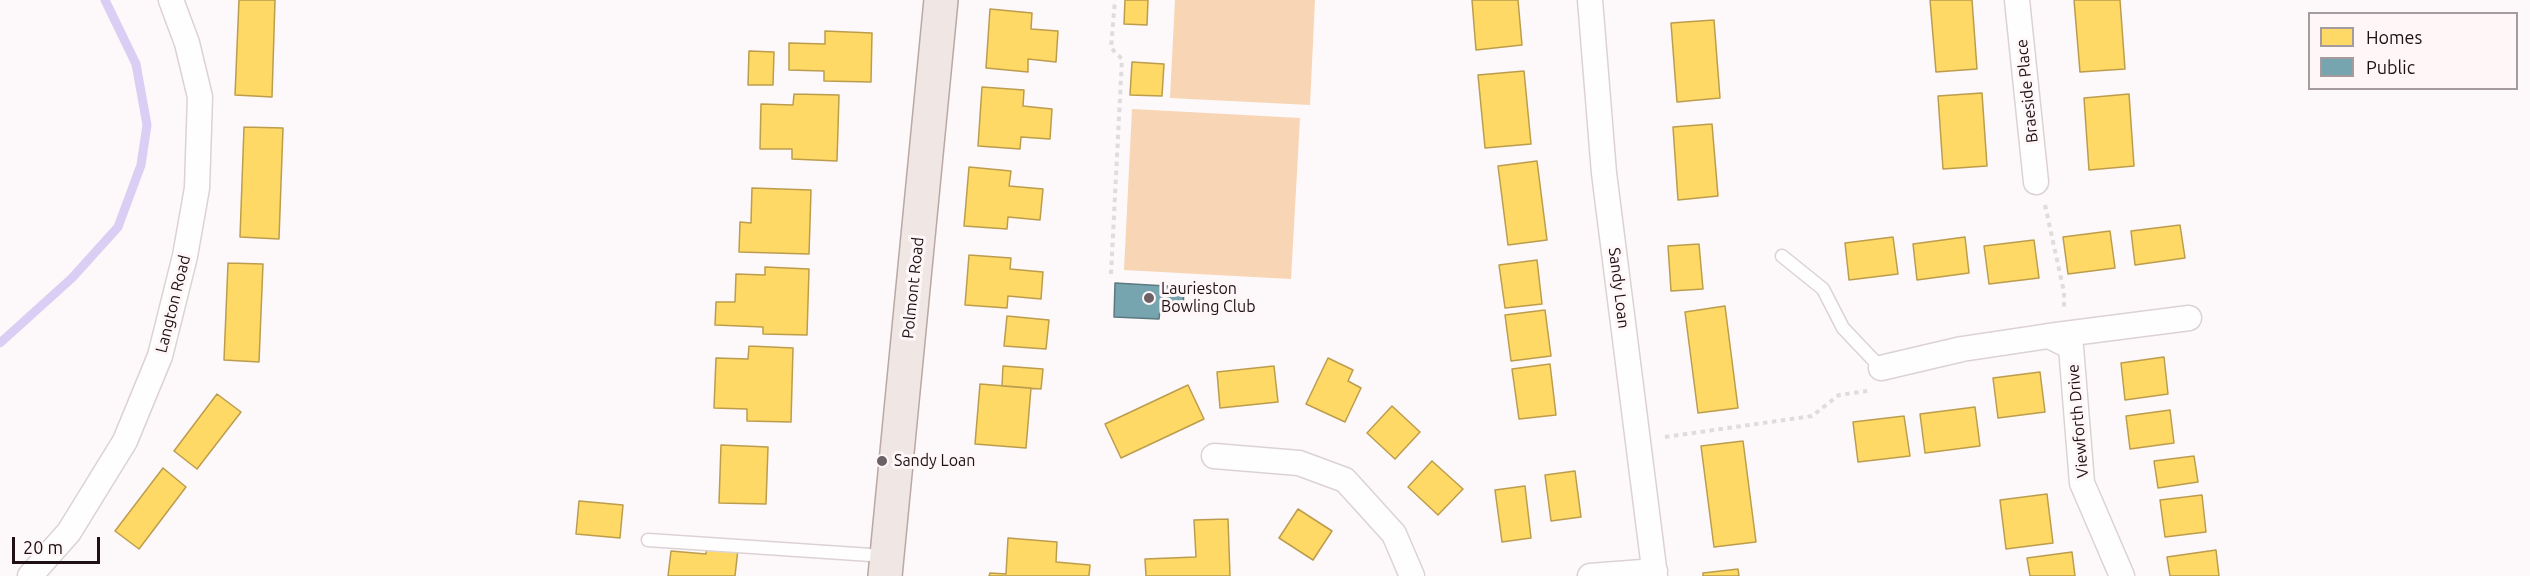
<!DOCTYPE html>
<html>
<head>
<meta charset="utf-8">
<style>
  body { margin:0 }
  #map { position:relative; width:2530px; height:576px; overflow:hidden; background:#fdf8f9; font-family:Ubuntu,sans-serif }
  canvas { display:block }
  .legend { position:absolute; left:2308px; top:12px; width:210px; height:78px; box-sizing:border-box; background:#fff6f8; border:2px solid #a59a9d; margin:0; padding:8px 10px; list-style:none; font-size:18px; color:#1e1014 }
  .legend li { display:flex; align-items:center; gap:12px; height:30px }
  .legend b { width:30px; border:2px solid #a59a9d }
  .scale { position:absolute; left:12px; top:537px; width:88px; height:27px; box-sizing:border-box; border:3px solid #1e1014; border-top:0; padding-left:8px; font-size:18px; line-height:21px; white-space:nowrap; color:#1e1014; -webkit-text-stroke:4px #fff6f8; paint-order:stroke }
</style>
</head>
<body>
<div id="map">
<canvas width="2530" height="576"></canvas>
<ul class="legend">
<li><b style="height:16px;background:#ffd966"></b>Homes</li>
<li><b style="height:16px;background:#76a5af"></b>Public</li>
</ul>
<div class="scale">20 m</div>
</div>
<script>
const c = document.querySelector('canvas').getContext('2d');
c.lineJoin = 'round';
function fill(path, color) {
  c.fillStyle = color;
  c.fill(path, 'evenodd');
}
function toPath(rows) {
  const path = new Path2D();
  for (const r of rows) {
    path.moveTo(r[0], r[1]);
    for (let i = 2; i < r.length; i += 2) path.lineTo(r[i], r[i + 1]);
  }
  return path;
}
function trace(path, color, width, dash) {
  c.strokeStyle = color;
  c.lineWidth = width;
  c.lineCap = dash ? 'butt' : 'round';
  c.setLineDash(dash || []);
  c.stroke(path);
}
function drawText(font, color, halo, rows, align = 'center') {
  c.font = font + ' Ubuntu,sans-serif';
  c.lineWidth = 6;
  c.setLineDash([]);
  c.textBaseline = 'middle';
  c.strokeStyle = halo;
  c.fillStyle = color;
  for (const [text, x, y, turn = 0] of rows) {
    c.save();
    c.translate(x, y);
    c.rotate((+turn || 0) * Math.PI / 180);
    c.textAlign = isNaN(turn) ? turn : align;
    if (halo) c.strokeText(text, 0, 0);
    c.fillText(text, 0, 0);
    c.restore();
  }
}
fill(toPath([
  [1175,0,1315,0,1310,105,1170,98],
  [1132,109,1300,118,1291,279,1124,270]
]), '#f7d5b5');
const homes = toPath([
  [239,0,275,0,272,97,235,95,239,0],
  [1125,0,1148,0,1147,25,1124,24,1125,0],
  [1472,0,1518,0,1522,45,1476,50,1472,0],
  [1930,0,1972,0,1977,69,1936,72,1930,0],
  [2074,0,2120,0,2125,69,2080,72,2074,0],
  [990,9,1032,13,1031,29,1058,31,1056,62,1028,59,1028,72,986,68,990,9],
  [1714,20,1720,98,1677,102,1671,23,1714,20],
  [825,31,872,33,871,82,824,81,824,71,789,70,789,43,825,44,825,31],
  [749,51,774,52,773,85,748,85,749,51],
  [1132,62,1164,64,1162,96,1130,95,1132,62],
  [1524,71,1531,144,1485,148,1478,75,1524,71],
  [982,87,1024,90,1023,106,1052,109,1050,139,1021,137,1020,149,978,146,982,87],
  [1982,93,1987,166,1943,169,1938,96,1982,93],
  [794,94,839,95,837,161,792,159,792,149,760,149,761,104,793,105,794,94],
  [2129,94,2134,166,2089,170,2084,98,2129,94],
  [1712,124,1718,196,1678,200,1673,127,1712,124],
  [244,127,283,128,279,239,240,237,244,127],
  [1537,161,1547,240,1508,245,1498,166,1537,161],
  [969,167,1011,171,1009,186,1043,189,1040,220,1008,217,1007,229,964,226,969,167],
  [752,188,811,190,809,254,739,252,740,222,751,223,752,188],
  [2180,225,2185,258,2135,265,2131,231,2180,225],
  [2110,231,2115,268,2068,274,2063,237,2110,231],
  [1893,237,1898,274,1849,280,1845,243,1893,237],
  [1965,237,1969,273,1917,280,1913,244,1965,237],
  [2034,240,2039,278,1989,284,1984,246,2034,240],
  [1699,244,1703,289,1671,291,1668,246,1699,244],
  [969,255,1011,258,1010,269,1043,272,1041,299,1008,296,1007,308,965,305,969,255],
  [1537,260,1542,304,1505,308,1499,265,1537,260],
  [228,263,263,264,259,362,224,360,228,263],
  [765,267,809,269,807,335,763,334,763,327,715,325,716,302,735,302,736,274,765,275,765,267],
  [1725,306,1738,408,1698,413,1685,312,1725,306],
  [1545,310,1551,356,1511,361,1505,315,1545,310],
  [1007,316,1049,320,1046,349,1004,346,1007,316],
  [749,346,793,348,791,422,747,421,747,409,714,408,716,358,748,359,749,346],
  [2164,357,2168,394,2125,400,2121,363,2164,357],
  [1328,358,1353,370,1348,381,1361,388,1345,422,1306,404,1328,358],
  [1550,364,1556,415,1519,419,1512,369,1550,364],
  [1003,366,1043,369,1041,389,1002,386,1003,366],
  [1274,366,1278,402,1220,408,1217,372,1274,366],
  [2040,372,2045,412,1998,418,1993,378,2040,372],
  [980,384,1031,388,1026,448,975,444,980,384],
  [1188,385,1204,419,1121,458,1105,424,1188,385],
  [217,394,241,412,197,469,174,451,217,394],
  [1392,406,1420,432,1395,459,1367,433,1392,406],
  [1975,407,1980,446,1925,453,1920,414,1975,407],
  [2170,410,2174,443,2130,449,2126,416,2170,410],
  [1904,416,1910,456,1858,462,1853,422,1904,416],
  [1743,441,1756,542,1714,547,1701,446,1743,441],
  [721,445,768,447,766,504,719,503,721,445],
  [2194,456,2198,482,2158,488,2154,461,2194,456],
  [1432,461,1463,489,1438,515,1408,487,1432,461],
  [163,468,186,487,139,549,115,531,163,468],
  [1575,471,1581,517,1551,521,1545,475,1575,471],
  [1525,486,1531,538,1502,542,1495,490,1525,486],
  [2047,494,2053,543,2006,549,2000,500,2047,494],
  [2202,495,2206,532,2165,537,2160,500,2202,495],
  [579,501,623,505,620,538,576,534,579,501],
  [1298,509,1332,531,1313,560,1279,538,1298,509],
  [1228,519,1230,576,1146,576,1145,559,1196,557,1194,520,1228,519],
  [1008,538,1057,542,1056,562,1090,565,1089,576,989,576,990,573,1006,574,1008,538],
  [707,546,738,549,735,576,668,576,671,551,706,554,707,546],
  [2216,550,2219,576,2170,576,2167,557,2216,550],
  [2072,552,2075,576,2030,576,2027,558,2072,552],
  [1738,569,1739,576,1703,576,1703,573,1738,569]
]);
fill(homes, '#ffd966');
trace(homes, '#bc9d4d', 1.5);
const public = toPath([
  [1115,283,1184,287,1183,311,1160,310,1159,319,1114,317,1115,283]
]);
fill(public, '#76a5af');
trace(public, '#5c7880', 1.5);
trace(toPath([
  [0,343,72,278,118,227,141,165,147,125,136,64,105,0]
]), '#dbcef4', 9);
const service = toPath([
  [1782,256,1823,289,1843,328,1881,368],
  [648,540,886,556]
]);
const minor = toPath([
  [1590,0,1604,173,1655,576],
  [2017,0,2036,182],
  [2049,336,2189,318],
  [1881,368,1962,349,2049,336,2071,347,2082,483,2122,576],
  [1214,456,1299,463,1345,480,1394,534,1412,576],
  [30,576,69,532,125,441,160,356,185,256,197,188,200,97,187,43,171,0],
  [1590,576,1655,571]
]);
const primary = toPath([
  [885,576,941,0]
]);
trace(service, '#dcd2d4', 15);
trace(minor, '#dcd2d4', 27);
trace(primary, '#b9a8a5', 36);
trace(toPath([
  [2045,205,2064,292,2064,307],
  [1111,274,1122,59,1111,48,1115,0],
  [1665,437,1812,416,1839,395,1867,391]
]), '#dedcdd', 4, [4.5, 4.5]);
trace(service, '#fffefe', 12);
trace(minor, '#fffefe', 24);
trace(primary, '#f0e7e5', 33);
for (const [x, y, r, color] of [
  [1149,298,6,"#6c6164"],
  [882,461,6,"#6c6164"]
]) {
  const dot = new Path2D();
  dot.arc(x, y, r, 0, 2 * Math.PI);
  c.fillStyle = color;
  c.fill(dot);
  trace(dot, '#fff6f8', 2);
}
drawText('16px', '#1e1014', '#fff6f8', [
  ["Braeside Place",2027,91,-96],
  ["Polmont Road",913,288,-84],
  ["Sandy Loan",1619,288,83],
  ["Langton Road",173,304,-76],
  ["Viewforth Drive",2078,421,-95]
]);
drawText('16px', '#1e1014', '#fff6f8', [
  ["Laurieston",1161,289],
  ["Bowling Club",1161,307],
  ["Sandy Loan",894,461]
], 'left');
</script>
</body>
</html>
